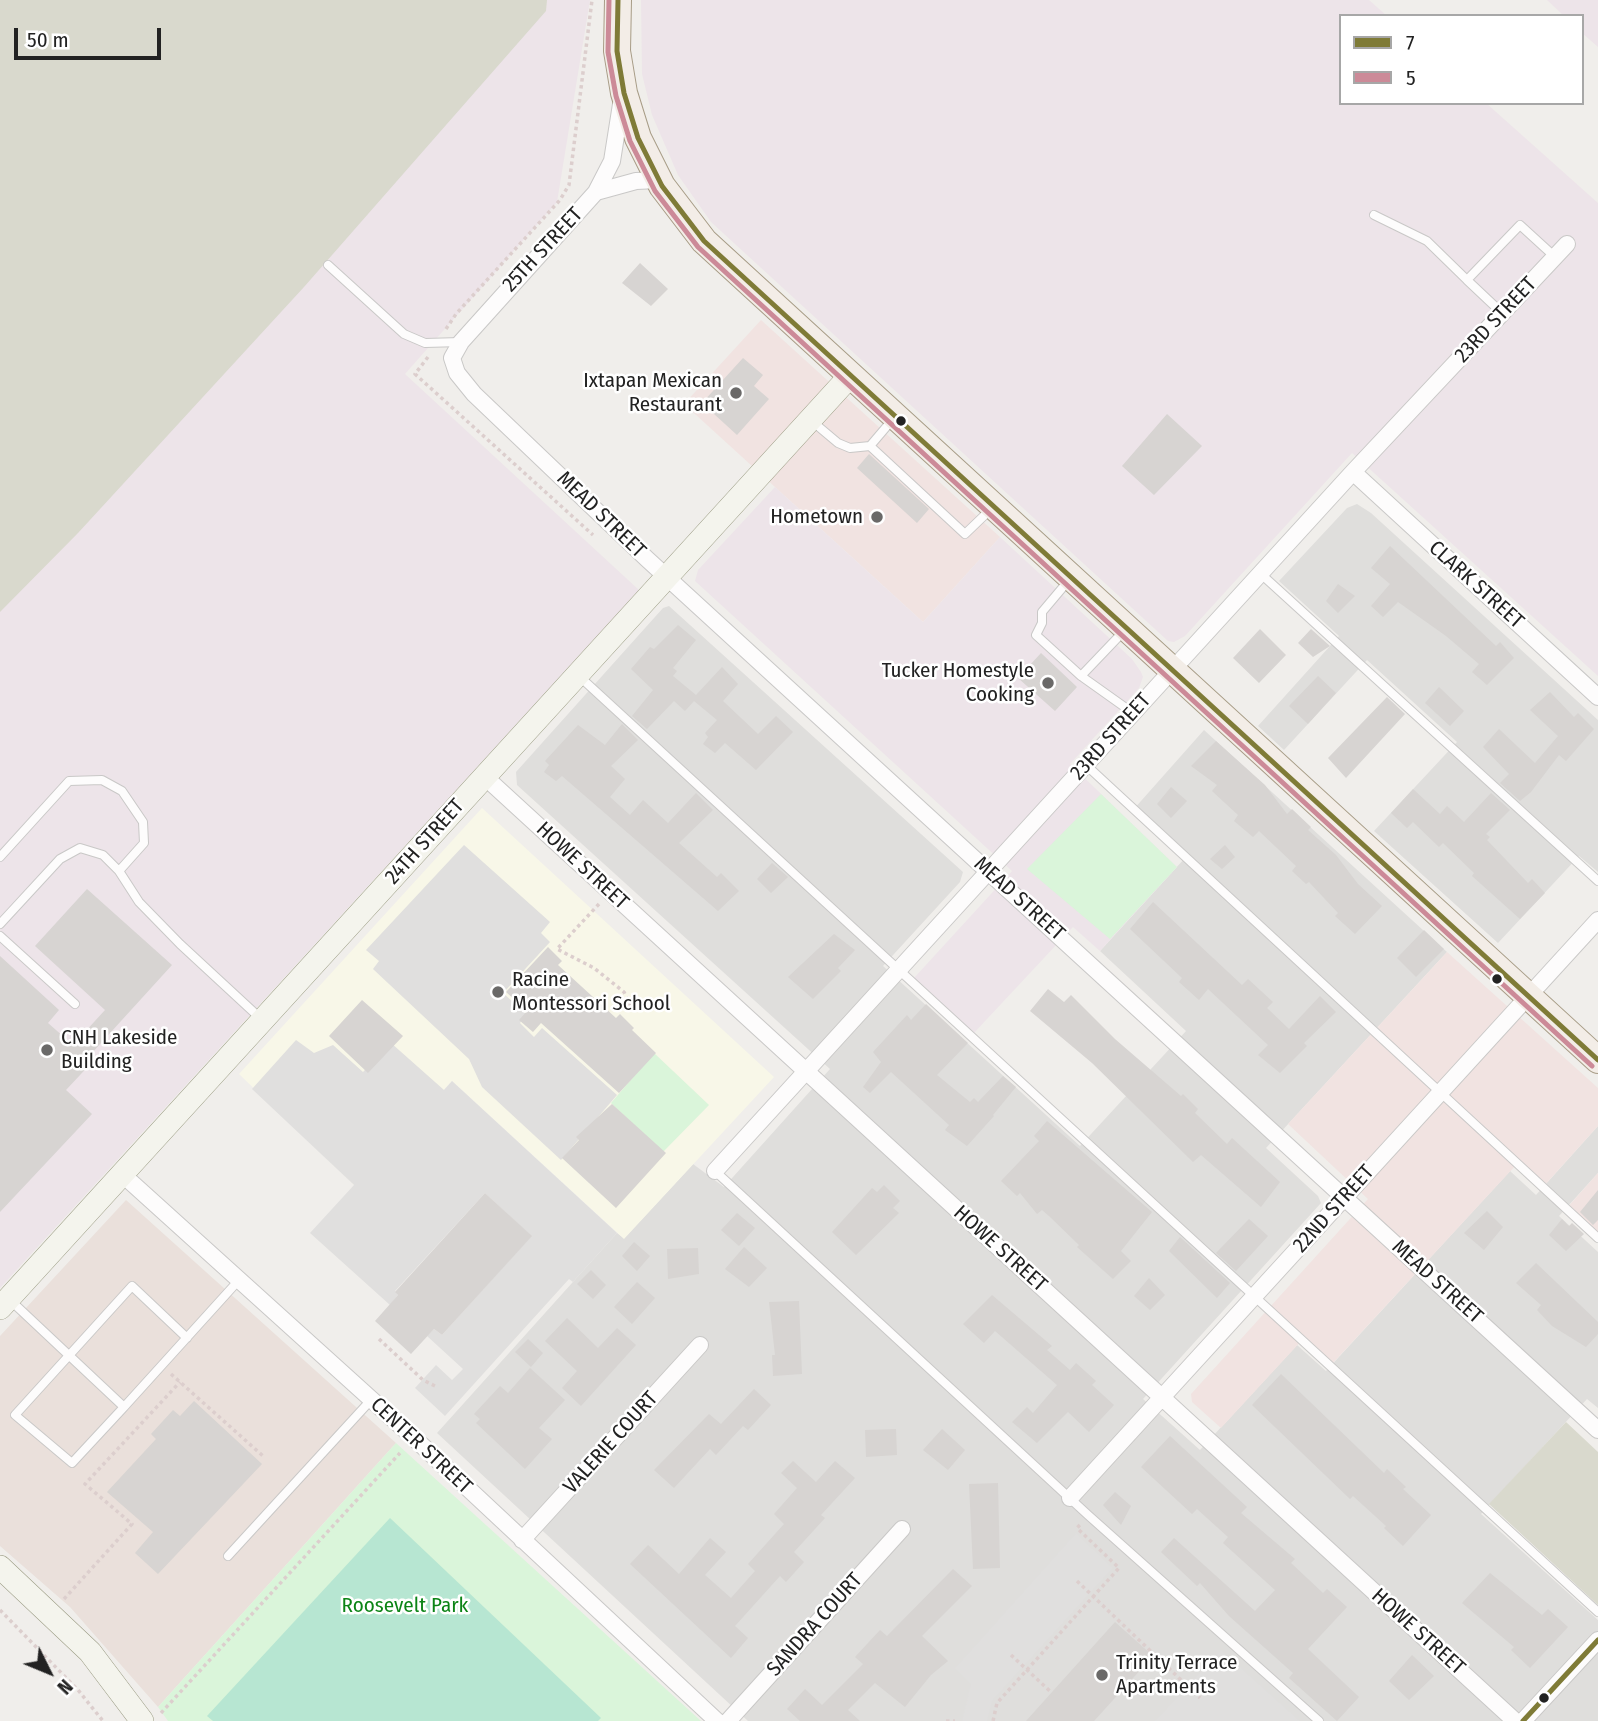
<!DOCTYPE html>
<html>
<head>
<meta charset="utf-8">
<style>
  body { margin:0 }
  #map { position:relative; width:1598px; height:1721px; overflow:hidden; background:#f0eeeb; font-family:"Fira Sans Condensed",sans-serif }
  canvas { display:block }
  .legend { position:absolute; left:1339px; top:14px; width:245px; height:91px; box-sizing:border-box; background:#fff; border:2px solid #a7a7a7; margin:0; padding:9px 12px; list-style:none; font-size:21px; color:#222 }
  .legend li { display:flex; align-items:center; gap:14px; height:35px }
  .legend b { width:35px; border:2px solid #a7a7a7 }
  .north { position:absolute; left:14px; top:1637px; width:70px; height:70px; -webkit-text-stroke:5px #fff; paint-order:stroke; rotate:133deg; font-size:19px; font-weight:700; line-height:28px; text-align:center; color:#222 }
  .north::after { content:''; display:block; margin:auto; width:24px; height:32px; background:#222; clip-path:polygon(50% 0,100% 100%,50% 72%,0 100%) }
  .scale { position:absolute; left:14px; top:28px; width:147px; height:32px; box-sizing:border-box; border:4px solid #222; border-top:0; padding-left:9px; font-size:21px; line-height:24px; white-space:nowrap; color:#222; -webkit-text-stroke:5px #fff; paint-order:stroke }
</style>
</head>
<body>
<div id="map">
<canvas width="1598" height="1721"></canvas>
<ul class="legend">
<li><b style="height:9px;background:#7f7b37"></b>7</li>
<li><b style="height:9px;background:#cc8a98"></b>5</li>
</ul>
<div class="north">N</div>
<div class="scale">50 m</div>
</div>
<script>
const c = document.querySelector('canvas').getContext('2d');
c.lineJoin = 'round';
function fill(path, color) {
  c.fillStyle = color;
  c.fill(path, 'evenodd');
}
function toPath(rows) {
  const path = new Path2D();
  for (const r of rows) {
    path.moveTo(r[0], r[1]);
    for (let i = 2; i < r.length; i += 2) path.lineTo(r[i], r[i + 1]);
  }
  return path;
}
function trace(path, color, width, dash) {
  c.strokeStyle = color;
  c.lineWidth = width;
  c.lineCap = dash ? 'butt' : 'round';
  c.setLineDash(dash || []);
  c.stroke(path);
}
function drawText(font, color, halo, rows, align = 'center') {
  c.font = font + ' "Fira Sans Condensed",sans-serif';
  c.lineWidth = 5;
  c.setLineDash([]);
  c.textBaseline = 'middle';
  c.strokeStyle = halo;
  c.fillStyle = color;
  for (const [text, x, y, turn = 0] of rows) {
    c.save();
    c.translate(x, y);
    c.rotate((+turn || 0) * Math.PI / 180);
    c.textAlign = isNaN(turn) ? turn : align;
    if (halo) c.strokeText(text, 0, 0);
    c.fillText(text, 0, 0);
    c.restore();
  }
}
fill(toPath([
  [1357,504,1371,513,1598,720,1598,872,1579,856,1498,943,1374,831,1457,742,1367,660,1284,750,1258,726,1339,636,1279,581,1347,508],
  [669,606,963,872,960,882,883,966,1080,1146,1186,1031,1100,951,1185,858,1133,810,1204,730,1447,952,1266,1148,1318,1196,1321,1203,1143,1399,1200,1450,1297,1345,1326,1371,1510,1171,1536,1195,1598,1126,1598,1173,1559,1216,1598,1252,1598,1408,1587,1399,1481,1514,1598,1620,1598,1721,748,1721,437,1433,617,1233,624,1238,693,1164,724,1187,830,1069,517,785,516,772,663,608]
]), '#dfdedc');
fill(toPath([
  [761,320,1000,537,923,622,684,404],
  [1447,952,1598,1088,1598,1126,1543,1187,1517,1164,1332,1364,1304,1338,1221,1428,1192,1402,1191,1394,1368,1199,1288,1124],
  [1598,1173,1598,1238,1566,1209]
]), '#f1e3e1');
fill(toPath([
  [0,0,590,0,557,202,405,374,639,590,0,1288],
  [641,0,1369,0,1387,16,1341,16,1341,103,1486,103,1598,203,1598,676,1352,453,1185,636,1174,642,1168,641,711,222,678,175,652,115,642,74],
  [1547,0,1598,0,1598,47,1582,33,1582,16,1564,16],
  [775,487,923,622,1000,537,1132,659,1141,672,1143,677,1139,688,1070,764,1177,867,1100,951,1073,927,973,1034,914,978,1012,871,695,581,698,570]
]), '#ede4e9');
fill(toPath([
  [482,808,774,1077,624,1239,452,1081,354,1185,239,1074]
]), '#f8f7e8');
fill(toPath([
  [126,1200,396,1443,158,1707,70,1607,0,1546,0,1336]
]), '#eae0db');
fill(toPath([
  [0,0,547,0,546,11,304,287,78,533,0,612],
  [1566,1422,1598,1452,1598,1605,1489,1504]
]), '#d9d9cd');
fill(toPath([
  [1101,794,1177,867,1110,939,1027,869],
  [654,1053,709,1105,663,1152,611,1103],
  [396,1443,701,1721,168,1721,158,1707]
]), '#daf5da');
fill(toPath([
  [390,1518,601,1718,598,1721,213,1721,207,1716]
]), '#b7e6d2');
fill(toPath([
  [464,845,550,922,541,933,550,942,503,993,526,1014,520,1023,534,1037,542,1028,617,1095,561,1160,482,1087,469,1059,373,969,379,961,366,950],
  [296,1040,314,1053,333,1045,363,1072,391,1043,444,1090,452,1081,617,1233,573,1282,569,1279,445,1416,415,1388,436,1365,452,1380,463,1369,427,1336,434,1329,442,1335,531,1236,485,1193,395,1291,398,1295,390,1305,310,1233,354,1185,252,1089],
  [1076,1533,1113,1568,992,1701,987,1721,962,1721,971,1684,955,1668],
  [1221,1650,1300,1721,1155,1721]
]), '#e0dfde');
fill(toPath([
  [640,263,668,289,651,306,622,283],
  [743,358,763,375,754,386,769,399,737,435,702,403],
  [1167,414,1202,446,1154,495,1122,466],
  [869,454,929,509,917,523,857,468],
  [1390,546,1496,646,1500,642,1514,658,1487,685,1472,672,1479,664,1446,636,1398,602,1383,617,1371,606,1390,584,1371,568],
  [1338,584,1355,596,1338,613,1326,601],
  [678,625,696,640,673,668,677,671,673,676,696,695,722,667,738,684,723,701,758,734,776,716,793,732,756,770,725,743,715,753,703,744,708,737,705,733,717,720,694,701,685,711,674,701,647,729,632,716,653,690,631,669,650,647,654,649],
  [1260,629,1286,655,1259,683,1233,658],
  [1311,629,1330,646,1313,657,1298,643],
  [1041,653,1077,687,1055,711,1018,678],
  [1318,676,1336,693,1308,724,1289,706],
  [1439,687,1464,711,1450,726,1425,703],
  [1550,692,1574,717,1578,713,1594,729,1566,761,1559,755,1531,792,1520,801,1500,783,1509,774,1483,747,1499,729,1535,763,1558,736,1530,710],
  [1387,697,1405,714,1346,778,1328,758],
  [622,724,638,740,611,766,625,779,610,797,630,815,643,800,668,823,696,793,713,810,679,843,717,877,721,873,739,891,718,911,562,776,556,781,544,772,549,765,545,761,578,725,605,745],
  [1216,741,1265,785,1287,814,1292,809,1311,827,1308,830,1336,855,1358,884,1382,906,1355,934,1335,916,1338,913,1309,882,1306,884,1292,871,1296,866,1259,831,1253,837,1234,821,1238,815,1212,791,1217,785,1191,766],
  [1171,787,1187,801,1171,818,1157,804],
  [1413,789,1440,814,1447,806,1464,822,1491,793,1510,810,1486,834,1490,837,1487,840,1528,883,1532,879,1545,893,1520,919,1472,876,1474,873,1443,843,1439,847,1413,822,1407,828,1391,813],
  [1225,845,1235,857,1222,869,1210,859],
  [772,863,788,877,771,893,757,879],
  [87,889,172,965,91,1054,95,1059,66,1090,92,1114,0,1212,0,956,59,1010,48,1023,73,1045,105,1010,35,946],
  [1153,902,1242,985,1248,979,1273,1002,1267,1008,1289,1029,1320,996,1336,1012,1304,1043,1307,1046,1280,1073,1258,1055,1268,1045,1208,989,1199,1000,1179,982,1182,978,1130,929],
  [1424,930,1444,949,1416,977,1397,958],
  [834,934,855,950,838,968,841,971,813,999,788,977],
  [548,947,562,961,558,965,616,1018,620,1014,634,1028,632,1030,656,1053,619,1093,541,1023,533,1032,519,1020,527,1011,506,992],
  [1048,989,1064,1002,1071,995,1115,1039,1181,1096,1183,1094,1198,1109,1195,1113,1227,1144,1232,1138,1280,1182,1261,1207,1201,1155,1193,1162,1092,1063,1030,1011],
  [362,1000,403,1036,368,1073,329,1036],
  [926,1004,968,1043,937,1075,970,1102,974,1098,978,1102,1003,1076,1016,1087,993,1115,994,1116,967,1146,945,1130,949,1125,891,1072,870,1093,863,1087,881,1062,873,1052,907,1015,911,1020],
  [612,1104,666,1153,616,1208,562,1158,579,1140,576,1137],
  [1047,1121,1152,1212,1121,1251,1131,1261,1113,1279,1077,1247,1079,1245,1049,1216,1042,1210,1037,1214,1020,1193,1017,1196,1001,1181,1039,1141,1034,1136],
  [884,1185,900,1201,893,1208,899,1213,856,1255,832,1232,872,1188,877,1192],
  [1598,1190,1598,1220,1593,1225,1580,1212],
  [485,1193,532,1236,442,1335,434,1329,411,1354,375,1321,398,1295,395,1292],
  [1487,1211,1503,1227,1484,1250,1464,1233],
  [737,1213,755,1228,739,1246,721,1230],
  [1249,1219,1268,1236,1236,1271,1216,1253],
  [1562,1219,1569,1226,1572,1223,1584,1234,1566,1251,1549,1235],
  [1180,1237,1230,1283,1217,1298,1169,1251],
  [634,1242,650,1256,637,1271,622,1256],
  [744,1247,767,1268,749,1287,725,1269],
  [698,1248,699,1274,668,1279,667,1249],
  [1536,1263,1598,1322,1598,1334,1586,1347,1552,1326,1537,1310,1541,1305,1516,1283],
  [591,1270,606,1285,593,1299,577,1284],
  [1149,1278,1165,1295,1150,1310,1134,1296],
  [637,1282,655,1298,632,1324,614,1307],
  [992,1295,1052,1346,1047,1350,1070,1370,1076,1363,1096,1381,1092,1385,1114,1405,1089,1432,1068,1412,1037,1443,1012,1422,1027,1407,1033,1413,1057,1385,995,1331,984,1343,963,1324],
  [799,1301,802,1374,773,1376,772,1355,775,1355,769,1302],
  [567,1318,598,1348,617,1328,636,1345,581,1406,562,1388,577,1371,545,1341],
  [528,1339,543,1353,531,1367,515,1352],
  [530,1368,565,1400,539,1428,552,1439,525,1469,476,1423,480,1419,474,1414,500,1386,508,1393],
  [1281,1374,1384,1473,1387,1469,1406,1487,1403,1489,1431,1515,1403,1546,1384,1528,1386,1526,1353,1496,1350,1499,1252,1405],
  [754,1389,771,1405,748,1430,743,1426,716,1455,710,1449,674,1488,654,1470,709,1414,721,1424],
  [194,1401,262,1464,158,1574,135,1553,153,1532,107,1492,156,1439,151,1434,173,1410,180,1416],
  [896,1429,897,1455,866,1457,865,1430],
  [942,1429,965,1450,948,1470,923,1450],
  [1170,1436,1247,1507,1241,1513,1295,1559,1291,1563,1323,1593,1327,1589,1347,1607,1308,1649,1359,1697,1337,1721,1289,1678,1293,1673,1229,1616,1200,1583,1197,1586,1161,1552,1174,1538,1255,1611,1275,1590,1223,1543,1228,1537,1197,1509,1192,1514,1141,1467],
  [793,1461,816,1482,835,1461,855,1478,821,1515,825,1518,794,1552,804,1562,786,1582,780,1576,735,1626,748,1638,731,1658,630,1564,648,1545,679,1574,710,1538,726,1552,705,1575,731,1598,755,1571,748,1564,784,1524,774,1514,797,1488,781,1473],
  [998,1483,1000,1568,973,1569,969,1484],
  [1115,1492,1131,1506,1121,1525,1103,1505],
  [953,1569,972,1586,922,1636,948,1661,931,1675,905,1707,875,1683,848,1710,860,1721,800,1721,787,1709,805,1689,822,1705,863,1664,855,1657,880,1630,887,1636],
  [1490,1573,1542,1615,1548,1609,1568,1627,1530,1668,1511,1650,1514,1647,1462,1603],
  [1115,1622,1153,1656,1094,1721,1026,1721],
  [1412,1655,1434,1676,1409,1700,1389,1681]
]), '#d7d4d2');
const lane = toPath([
  [1374,215,1427,241,1467,280],
  [328,265,404,334,425,343,461,342],
  [1502,313,1467,280,1520,225,1555,257],
  [813,422,838,443,850,448,870,446,965,534,991,509],
  [870,446,893,419],
  [1261,574,1598,881],
  [1069,580,1042,612,1042,623,1036,635,1081,676,1124,631],
  [1081,676,1133,713],
  [580,677,1598,1612],
  [1086,765,1598,1238],
  [0,857,69,781,102,780,122,791,143,822,144,843,119,871],
  [0,924,60,859,80,848,103,855,119,871,139,902,180,944,260,1018],
  [0,936,75,1004],
  [715,1171,1088,1515,1319,1721],
  [9,1299,124,1407,239,1280],
  [124,1407,72,1463,15,1415,132,1286,187,1338],
  [228,1556,371,1400]
]);
const street = toPath([
  [658,180,636,181,596,192,461,342,452,358,457,373,474,394,647,559,1598,1430],
  [596,192,612,161,622,98],
  [1353,472,1598,697],
  [485,777,1515,1721],
  [715,1171,1353,472,1567,244],
  [122,1174,413,1437,717,1721],
  [1070,1498,1598,920],
  [522,1540,700,1345],
  [728,1721,902,1529],
  [1523,1721,1598,1640]
]);
const secondary = toPath([
  [0,1308,850,376],
  [0,1567,90,1652,142,1721]
]);
const primary = toPath([
  [618,0,617,51,624,93,638,138,662,186,704,241,1598,1060]
]);
trace(lane, '#c9c8c7', 10);
trace(street, '#c9c8c7', 18);
trace(secondary, '#999a82', 24);
trace(primary, '#a79c86', 28);
trace(toPath([
  [446,329,456,314,560,200,569,185,592,0],
  [428,357,415,374,593,535],
  [599,904,557,949,594,968,624,992,632,1009],
  [379,1339,423,1380,435,1386],
  [171,1374,263,1456],
  [1077,1581,1200,1698],
  [64,1599,132,1524,85,1484,180,1382],
  [0,1610,78,1690,103,1721],
  [1011,1655,1052,1693],
  [161,1713,400,1453],
  [946,1721,955,1721],
  [993,1721,997,1703,1119,1568,1077,1528,1081,1524]
]), '#dccecd', 3.5, [3.5, 3.5]);
trace(lane, '#fdfcfc', 8);
trace(street, '#fdfcfc', 16);
trace(secondary, '#f4f4ed', 23);
trace(primary, '#f3ede7', 26);
trace(toPath([
  [618,0,617,51,624,93,638,138,662,186,704,241,1598,1060],
  [1523,1721,1598,1640]
]), '#7f7b37', 5);
trace(toPath([
  [609,0,608,52,616,96,630,141,655,191,698,247,1592,1066]
]), '#cc8a98', 5);
for (const [x, y, r, color] of [
  [736,393,7,"#6a6968"],
  [901,421,6,"#222"],
  [877,517,7,"#6a6968"],
  [1048,683,7,"#6a6968"],
  [1497,979,6,"#222"],
  [498,992,7,"#6a6968"],
  [47,1050,7,"#6a6968"],
  [1102,1675,7,"#6a6968"],
  [1544,1698,6,"#222"]
]) {
  const dot = new Path2D();
  dot.arc(x, y, r, 0, 2 * Math.PI);
  c.fillStyle = color;
  c.fill(dot);
  trace(dot, '#fff', 2.5);
}
drawText('21px', '#222', '#fff', [
  ["25TH STREET",543,250,-47],
  ["23RD STREET",1496,320,-47],
  ["MEAD STREET",601,515,44],
  ["CLARK STREET",1476,585,42],
  ["23RD STREET",1111,737,-48],
  ["24TH STREET",425,842,-48],
  ["HOWE STREET",582,866,43],
  ["MEAD STREET",1019,899,42],
  ["22ND STREET",1334,1209,-48],
  ["HOWE STREET",1000,1249,42],
  ["MEAD STREET",1437,1282,42],
  ["VALERIE COURT",611,1443,-48],
  ["CENTER STREET",421,1446,43],
  ["SANDRA COURT",815,1625,-48],
  ["HOWE STREET",1418,1632,42]
]);
drawText('21px', '#222', '#fff', [
  ["Ixtapan Mexican",722,381],
  ["Restaurant",722,405],
  ["Hometown",863,517],
  ["Tucker Homestyle",1034,671],
  ["Cooking",1034,695],
  ["Racine",512,980,"left"],
  ["Montessori School",512,1004,"left"],
  ["CNH Lakeside",61,1038,"left"],
  ["Building",61,1062,"left"],
  ["Trinity Terrace",1116,1663,"left"],
  ["Apartments",1116,1687,"left"]
], 'right');
drawText('21px', '#0c8416', '#fff', [
  ["Roosevelt Park",405,1606]
]);
</script>
</body>
</html>
